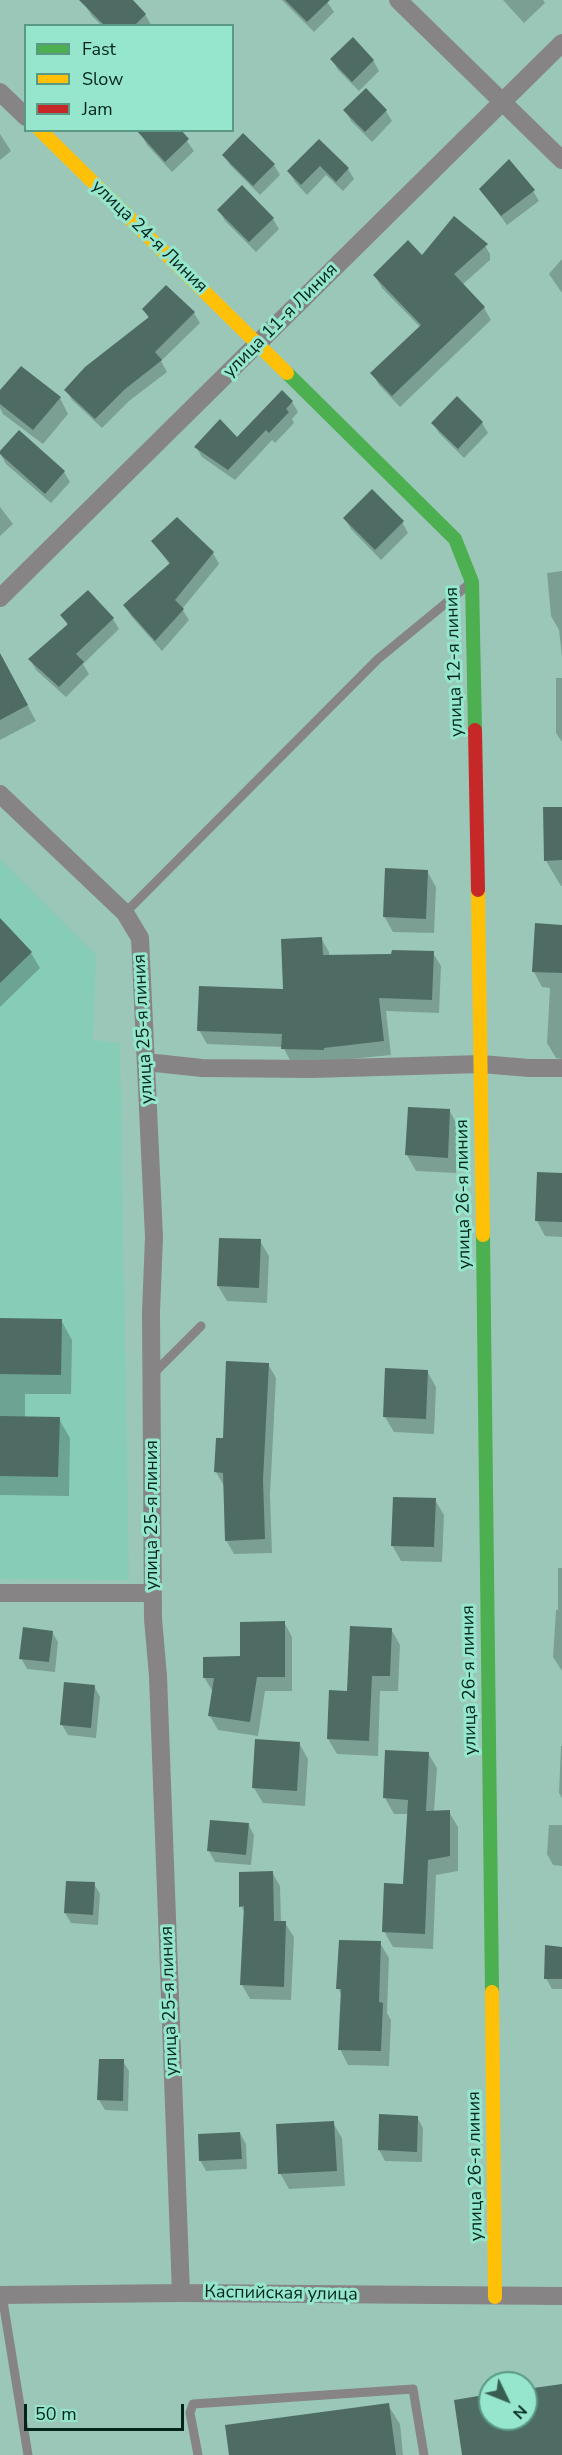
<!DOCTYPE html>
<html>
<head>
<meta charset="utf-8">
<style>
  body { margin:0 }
  #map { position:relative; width:562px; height:2455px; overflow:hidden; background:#9bc7b9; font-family:"Nunito Sans",sans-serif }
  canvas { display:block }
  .legend { position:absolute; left:24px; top:24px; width:210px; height:108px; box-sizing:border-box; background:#95e6cc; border:2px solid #5a9985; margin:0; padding:8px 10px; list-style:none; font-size:18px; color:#02251b }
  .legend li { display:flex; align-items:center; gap:12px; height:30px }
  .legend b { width:30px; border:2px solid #5a9985 }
  .north { position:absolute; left:478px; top:2371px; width:60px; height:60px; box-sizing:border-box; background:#95e6cc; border:2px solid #5a9985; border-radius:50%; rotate:133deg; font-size:16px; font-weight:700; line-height:24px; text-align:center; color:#02251b }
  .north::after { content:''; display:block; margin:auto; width:21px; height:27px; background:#385e52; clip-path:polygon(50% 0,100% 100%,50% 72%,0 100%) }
  .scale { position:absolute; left:24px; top:2404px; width:160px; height:27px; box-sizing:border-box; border:3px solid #02251b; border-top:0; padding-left:8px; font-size:18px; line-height:21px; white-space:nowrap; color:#02251b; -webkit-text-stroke:4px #95e6cc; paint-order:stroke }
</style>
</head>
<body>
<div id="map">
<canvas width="562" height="2455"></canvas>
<ul class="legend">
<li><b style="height:8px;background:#4caf50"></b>Fast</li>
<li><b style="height:8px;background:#ffc107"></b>Slow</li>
<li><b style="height:8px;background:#c62828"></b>Jam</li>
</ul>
<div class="north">N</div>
<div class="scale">50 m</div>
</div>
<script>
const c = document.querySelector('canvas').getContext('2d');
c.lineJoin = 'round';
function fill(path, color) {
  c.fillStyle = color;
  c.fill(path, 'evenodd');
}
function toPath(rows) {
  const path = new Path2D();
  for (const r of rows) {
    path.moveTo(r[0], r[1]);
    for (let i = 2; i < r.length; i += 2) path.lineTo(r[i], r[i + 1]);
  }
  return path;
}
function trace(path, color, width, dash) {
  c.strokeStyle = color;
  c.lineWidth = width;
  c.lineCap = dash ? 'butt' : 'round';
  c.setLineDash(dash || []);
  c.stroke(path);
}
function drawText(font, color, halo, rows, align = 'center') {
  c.font = font + ' "Nunito Sans",sans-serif';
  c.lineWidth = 6;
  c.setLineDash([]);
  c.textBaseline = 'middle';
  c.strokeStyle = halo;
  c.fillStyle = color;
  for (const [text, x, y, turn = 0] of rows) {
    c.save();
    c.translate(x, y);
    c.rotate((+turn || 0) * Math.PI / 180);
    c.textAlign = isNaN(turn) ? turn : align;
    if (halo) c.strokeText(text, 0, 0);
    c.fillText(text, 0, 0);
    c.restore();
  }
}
fill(toPath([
  [0,859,96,955,93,1040,120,1043,129,1580,0,1579]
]), '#87ccb7');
fill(toPath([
  [89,0,130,0,145,14,151,25,102,26,91,15,85,4],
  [282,0,326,0,334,12,314,32],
  [503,0,543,0,545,3,524,23],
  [332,60,373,60,379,71,359,91,338,70],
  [366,90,386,111,392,121,372,142,351,121,345,110],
  [179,130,194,151,172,172,147,145,141,134],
  [0,134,11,151,0,160],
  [319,141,348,169,354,179,343,191,326,175,307,195,295,182,289,172],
  [224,155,274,165,280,175,260,195,230,165],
  [481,190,533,191,539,201,507,225],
  [219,210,273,219,279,229,256,252,225,221],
  [482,241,490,254,490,260,462,285,484,308,491,320,400,407,379,385,372,373,420,327,382,288,375,276,423,257],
  [562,259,562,293,549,274],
  [144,309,194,313,200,323,161,361,167,372,129,401,102,428,72,400,66,390,149,319],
  [0,392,60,398,68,414,43,444,3,414,0,408],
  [457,398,482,423,488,433,464,458,439,433,433,423],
  [292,402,298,412,292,419,294,423,275,443,272,440,235,480,202,457,196,447,236,439],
  [0,453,64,472,70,482,51,503,6,464],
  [0,507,13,524,0,536],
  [345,519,402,522,408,533,381,560,351,529],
  [153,541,213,553,219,564,182,609,189,620,162,651,131,616,125,606,170,565],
  [562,571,562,657,559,630,551,616,547,573],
  [88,592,113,619,119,629,83,664,89,674,66,697,36,670,30,660,68,626,62,615],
  [0,667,14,680,36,721,0,740],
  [556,678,562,678,562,742,556,733],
  [562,809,562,886,561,886,546,861],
  [427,871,436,887,434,933,393,932,384,916],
  [0,921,31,953,40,968,0,1007],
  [562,926,562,1059,556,1058,547,1043,550,988,542,987,534,972],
  [321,938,329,952,329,956,433,953,441,966,439,1013,386,1011,391,1055,331,1061,291,1062,283,1047,207,1044,199,1030,285,991],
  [449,1110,458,1126,456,1173,416,1171,407,1155],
  [562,1175,562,1237,545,1236,537,1221],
  [260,1241,269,1256,267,1303,227,1301,218,1286],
  [0,1319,61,1320,72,1340,71,1394,25,1394,25,1418,59,1419,70,1438,69,1496,0,1495],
  [268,1364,276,1378,270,1495,272,1553,234,1554,226,1540,224,1486,216,1472,224,1440],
  [427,1371,436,1387,434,1434,394,1432,385,1417],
  [435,1500,444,1515,442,1562,401,1561,392,1545],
  [558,1568,562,1568,562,1671,553,1657,556,1610,558,1610],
  [284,1622,292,1637,292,1691,265,1691,258,1736,218,1730,210,1716,213,1692,204,1677,242,1658],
  [391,1629,400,1645,398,1691,380,1691,378,1756,337,1754,328,1739,348,1693],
  [52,1632,58,1642,55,1672,27,1669,21,1658],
  [94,1686,100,1697,96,1738,68,1735,62,1725],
  [299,1743,308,1759,305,1806,263,1803,254,1788],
  [561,1746,562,1746,562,1798,559,1793],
  [428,1753,437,1768,434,1812,449,1812,458,1827,458,1871,436,1875,433,1949,393,1947,384,1931,404,1885,409,1814,394,1814,385,1798],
  [248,1824,254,1835,251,1865,215,1862,209,1851],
  [549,1825,562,1825,562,1866,553,1865,547,1854],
  [272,1872,280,1886,281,1923,285,1923,294,1937,291,2000,250,1999,242,1985,245,1913,241,1906],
  [94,1884,100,1894,98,1925,71,1923,65,1913],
  [380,1943,389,1958,387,2013,391,2020,389,2066,348,2065,340,2049,342,1996,338,1988],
  [562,1949,562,1989,552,1989,546,1978],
  [123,2061,129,2071,128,2111,105,2110,99,2100],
  [381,2116,417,2117,423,2128,422,2162,385,2161,379,2150],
  [333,2123,342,2138,345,2186,289,2189,280,2173],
  [240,2133,246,2144,247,2169,206,2171,200,2160],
  [388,2405,400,2424,403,2455,230,2455]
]), '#0003');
fill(toPath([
  [79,0,133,0,146,14,134,26,105,26],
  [285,0,330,0,307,22],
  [353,37,374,60,352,82,330,59],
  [366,88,387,110,365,132,343,110],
  [136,130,181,130,189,139,165,162],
  [243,133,275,164,253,186,222,155],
  [319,139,349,168,336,182,320,166,301,185,287,171],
  [509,159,535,190,501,216,479,189],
  [242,185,274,218,249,242,217,210],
  [454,216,488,244,454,274,485,307,392,396,370,373,421,325,373,275,408,240,422,255],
  [166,285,195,312,155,352,162,360,124,390,95,419,64,390,85,367,149,317,142,309],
  [21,366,61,397,33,430,0,404,0,390],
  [282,390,293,401,286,409,289,412,269,433,266,430,228,470,194,447,220,419,237,437],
  [457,396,483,422,458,449,431,423],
  [19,430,65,471,45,494,0,454,0,451],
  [372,489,404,521,375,550,343,518],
  [177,517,214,552,175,600,184,609,155,641,123,605,170,563,151,541],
  [88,590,114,618,76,654,84,662,59,687,28,659,68,624,60,615],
  [0,653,28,705,0,720],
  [543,807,562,807,562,860,544,861],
  [385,868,428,870,426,919,383,917],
  [0,918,32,952,0,983],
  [535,923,562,925,562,973,532,972],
  [322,937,323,955,391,954,392,950,434,951,432,1000,379,998,384,1041,324,1048,324,1050,281,1049,282,1034,197,1031,199,986,283,989,281,939],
  [408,1107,450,1109,448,1158,405,1155],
  [537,1172,562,1173,562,1222,535,1221],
  [219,1238,261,1239,259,1288,217,1286],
  [0,1318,62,1319,61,1375,0,1374],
  [226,1361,269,1363,263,1480,265,1539,225,1541,223,1473,214,1472,216,1438,223,1438],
  [385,1368,428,1370,426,1419,383,1417],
  [0,1416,60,1417,58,1477,0,1476],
  [393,1497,436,1498,434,1547,391,1546],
  [285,1621,285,1677,257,1677,250,1722,208,1716,214,1678,203,1678,203,1657,240,1656,240,1622],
  [350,1626,392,1628,390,1676,372,1676,369,1741,327,1739,329,1690,347,1691],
  [23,1627,53,1631,49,1662,19,1659],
  [64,1682,95,1685,91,1728,60,1725],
  [255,1739,300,1742,297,1791,252,1788],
  [385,1750,429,1752,426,1811,450,1810,450,1856,428,1860,425,1934,382,1932,384,1883,403,1884,408,1800,383,1798],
  [210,1820,249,1823,246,1855,207,1851],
  [273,1871,274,1921,286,1921,284,1987,240,1985,244,1906,239,1907,239,1872],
  [66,1881,95,1882,93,1915,64,1913],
  [339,1940,381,1941,379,2002,383,2003,381,2051,338,2050,341,1989,336,1989],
  [545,1945,562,1947,562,1979,544,1979],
  [99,2059,124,2059,123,2101,97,2100],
  [379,2114,418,2116,417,2152,378,2150],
  [334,2121,337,2171,278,2174,276,2124],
  [240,2132,242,2159,199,2161,198,2134],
  [562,2384,562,2455,462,2455,454,2400,490,2394,490,2419,526,2419,526,2389],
  [389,2403,396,2455,229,2455,225,2425]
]), '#4f6c64');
trace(toPath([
  [125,913,378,659,468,585],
  [153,1374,201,1326],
  [2,2295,28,2455],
  [198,2455,190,2413,193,2404,413,2389,424,2455]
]), '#878486', 9);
trace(toPath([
  [398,0,562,160],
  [0,92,26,117],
  [0,598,562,43],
  [0,794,125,913,140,938,154,1237,151,1312,153,1619,158,1676,181,2293],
  [146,1062,202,1068,312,1069,481,1064,529,1068,562,1068],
  [0,1593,153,1593],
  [0,2295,181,2293,562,2296]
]), '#878486', 18);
trace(toPath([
  [287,373,455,539,472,582,475,730],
  [483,1235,492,1992]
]), '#4caf50', 14);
trace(toPath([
  [40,130,287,373],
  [478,890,483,1235],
  [492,1992,495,2297]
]), '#ffc107', 14);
trace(toPath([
  [475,730,478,890]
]), '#c62828', 14);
drawText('18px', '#02251b', '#95e6cc', [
  ["улица 24-я Линия",149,237,44],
  ["улица 11-я Линия",281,321,-45],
  ["улица 12-я линия",455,662,-92],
  ["улица 25-я линия",144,1029,-93],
  ["улица 26-я линия",464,1194,-91],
  ["улица 25-я линия",153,1515,-90],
  ["улица 26-я линия",470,1680,-91],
  ["улица 25-я линия",170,2001,-92],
  ["улица 26-я линия",476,2166,-91],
  ["Каспийская улица",281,2294,1]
]);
</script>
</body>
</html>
